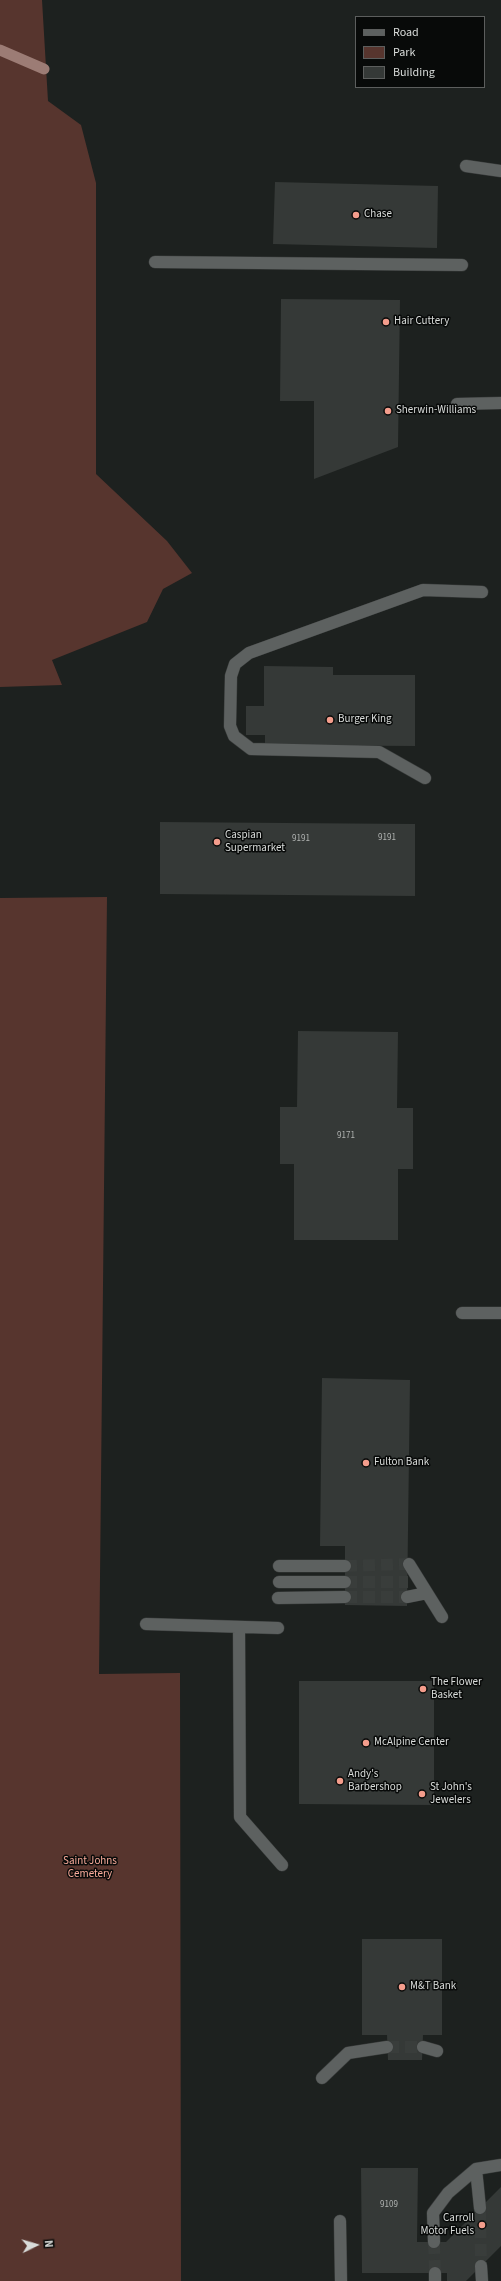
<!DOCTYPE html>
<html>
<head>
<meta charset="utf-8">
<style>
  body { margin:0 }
  #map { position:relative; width:501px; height:2281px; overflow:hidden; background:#1d211f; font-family:"Source Sans 3",sans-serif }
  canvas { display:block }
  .legend { position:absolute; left:355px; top:16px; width:130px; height:72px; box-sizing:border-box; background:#080a09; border:1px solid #5c5e5d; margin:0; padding:5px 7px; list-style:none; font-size:12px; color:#d9dcda }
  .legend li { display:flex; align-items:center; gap:8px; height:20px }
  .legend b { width:20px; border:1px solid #5c5e5d }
  .north { position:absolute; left:16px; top:2225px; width:40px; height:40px; -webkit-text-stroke:3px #080a09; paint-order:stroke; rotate:85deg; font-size:11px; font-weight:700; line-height:16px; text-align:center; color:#d9dcda }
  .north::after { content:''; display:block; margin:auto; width:14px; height:18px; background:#d9dcda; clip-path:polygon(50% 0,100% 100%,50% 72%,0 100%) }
</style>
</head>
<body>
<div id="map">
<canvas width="501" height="2281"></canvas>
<ul class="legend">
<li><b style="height:5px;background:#5d6160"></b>Road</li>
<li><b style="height:11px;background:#57352e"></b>Park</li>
<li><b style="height:11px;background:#353937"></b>Building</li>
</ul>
<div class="north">N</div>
</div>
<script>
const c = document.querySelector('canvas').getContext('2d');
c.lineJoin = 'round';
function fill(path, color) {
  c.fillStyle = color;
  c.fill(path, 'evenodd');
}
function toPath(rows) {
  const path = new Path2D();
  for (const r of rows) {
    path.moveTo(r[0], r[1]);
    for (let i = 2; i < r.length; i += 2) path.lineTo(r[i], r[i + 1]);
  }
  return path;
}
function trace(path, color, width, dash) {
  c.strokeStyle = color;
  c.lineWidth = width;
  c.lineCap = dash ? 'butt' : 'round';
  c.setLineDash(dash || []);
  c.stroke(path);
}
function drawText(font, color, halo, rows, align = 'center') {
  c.font = font + ' "Source Sans 3",sans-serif';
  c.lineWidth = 3;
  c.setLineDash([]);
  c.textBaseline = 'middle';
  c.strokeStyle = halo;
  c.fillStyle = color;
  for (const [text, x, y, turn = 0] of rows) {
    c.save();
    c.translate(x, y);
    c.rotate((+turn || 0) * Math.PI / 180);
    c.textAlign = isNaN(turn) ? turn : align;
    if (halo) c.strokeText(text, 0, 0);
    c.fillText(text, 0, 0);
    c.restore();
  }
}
fill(toPath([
  [0,0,42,0,48,101,81,125,96,183,96,474,167,541,192,573,163,589,147,622,52,660,62,685,0,687],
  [107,897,99,1674,180,1673,181,2281,0,2281,0,898]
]), '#57352e');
trace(toPath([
  [0,50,44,69]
]), '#9c7c75', 11);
fill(toPath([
  [275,182,438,186,437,248,273,244],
  [281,299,400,300,398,447,314,479,314,401,280,401],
  [264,666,333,667,333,675,415,675,415,746,265,745,265,735,246,735,246,706,264,706],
  [160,822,415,824,415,896,160,894],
  [298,1031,398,1032,397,1108,413,1108,413,1169,398,1169,398,1240,294,1240,294,1164,280,1164,280,1107,297,1107],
  [322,1378,410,1380,407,1606,345,1605,345,1546,320,1546],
  [299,1681,434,1681,434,1805,299,1804],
  [362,1939,442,1939,442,2035,423,2035,422,2060,388,2060,387,2035,362,2035],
  [361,2168,418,2168,417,2242,446,2242,501,2187,501,2246,466,2281,447,2281,447,2273,362,2273]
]), '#353937');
trace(toPath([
  [345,1566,409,1564],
  [345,1582,408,1582],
  [345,1597,407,1597],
  [387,2047,423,2047],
  [480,2208,481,2266],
  [434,2242,435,2273]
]), '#393d3b', 12, [12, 6]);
const minor = toPath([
  [466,166,501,171],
  [155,262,462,265],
  [457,404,501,403],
  [425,778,379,752,251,749,234,736,230,726,231,676,235,664,249,653,423,590,482,592],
  [462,1313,501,1313],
  [409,1564,442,1617],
  [279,1566,345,1566],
  [279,1582,345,1582],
  [407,1597,427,1593],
  [278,1598,345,1597],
  [146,1624,278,1628],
  [239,1627,240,1817,282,1865],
  [423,2047,437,2051],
  [322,2078,348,2053,387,2047],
  [476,2169,480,2208],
  [340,2221,341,2281],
  [434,2242,433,2213,448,2193,476,2169,501,2165],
  [481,2266,482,2281],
  [435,2273,435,2281]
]);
trace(minor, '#393c3b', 13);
trace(minor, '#5d6160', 12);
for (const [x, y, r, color] of [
  [356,215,4,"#f49d8c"],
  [386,322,4,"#f49d8c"],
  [388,411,4,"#f49d8c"],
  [330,720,4,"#f49d8c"],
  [217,842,4,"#f49d8c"],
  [366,1463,4,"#f49d8c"],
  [423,1689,4,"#f49d8c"],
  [366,1743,4,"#f49d8c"],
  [340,1781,4,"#f49d8c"],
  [422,1794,4,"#f49d8c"],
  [402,1987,4,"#f49d8c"],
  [482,2225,4,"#f49d8c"]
]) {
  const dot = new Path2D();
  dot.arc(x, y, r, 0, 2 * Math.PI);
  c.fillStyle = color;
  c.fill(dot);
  trace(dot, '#080a09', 1.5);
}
drawText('9px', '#b0b3b1', null, [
  ["9191",387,838],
  ["9191",301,839],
  ["9171",346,1136],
  ["9109",389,2205]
]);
drawText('11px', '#d9dcda', '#080a09', [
  ["Chase",364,215],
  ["Hair Cuttery",394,322],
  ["Sherwin-Williams",396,411],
  ["Burger King",338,720],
  ["Caspian",225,836],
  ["Supermarket",225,849],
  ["Fulton Bank",374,1463],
  ["The Flower",431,1683],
  ["Basket",431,1696],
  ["McAlpine Center",374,1743],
  ["Andy's",348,1775],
  ["Barbershop",348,1788],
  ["St John's",430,1788],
  ["Jewelers",430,1801],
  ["M&T Bank",410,1987],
  ["Carroll",474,2219,"right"],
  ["Motor Fuels",474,2232,"right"]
], 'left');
drawText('11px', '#f9ab9b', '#080a09', [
  ["Saint Johns",90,1862],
  ["Cemetery",90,1875]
]);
</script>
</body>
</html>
